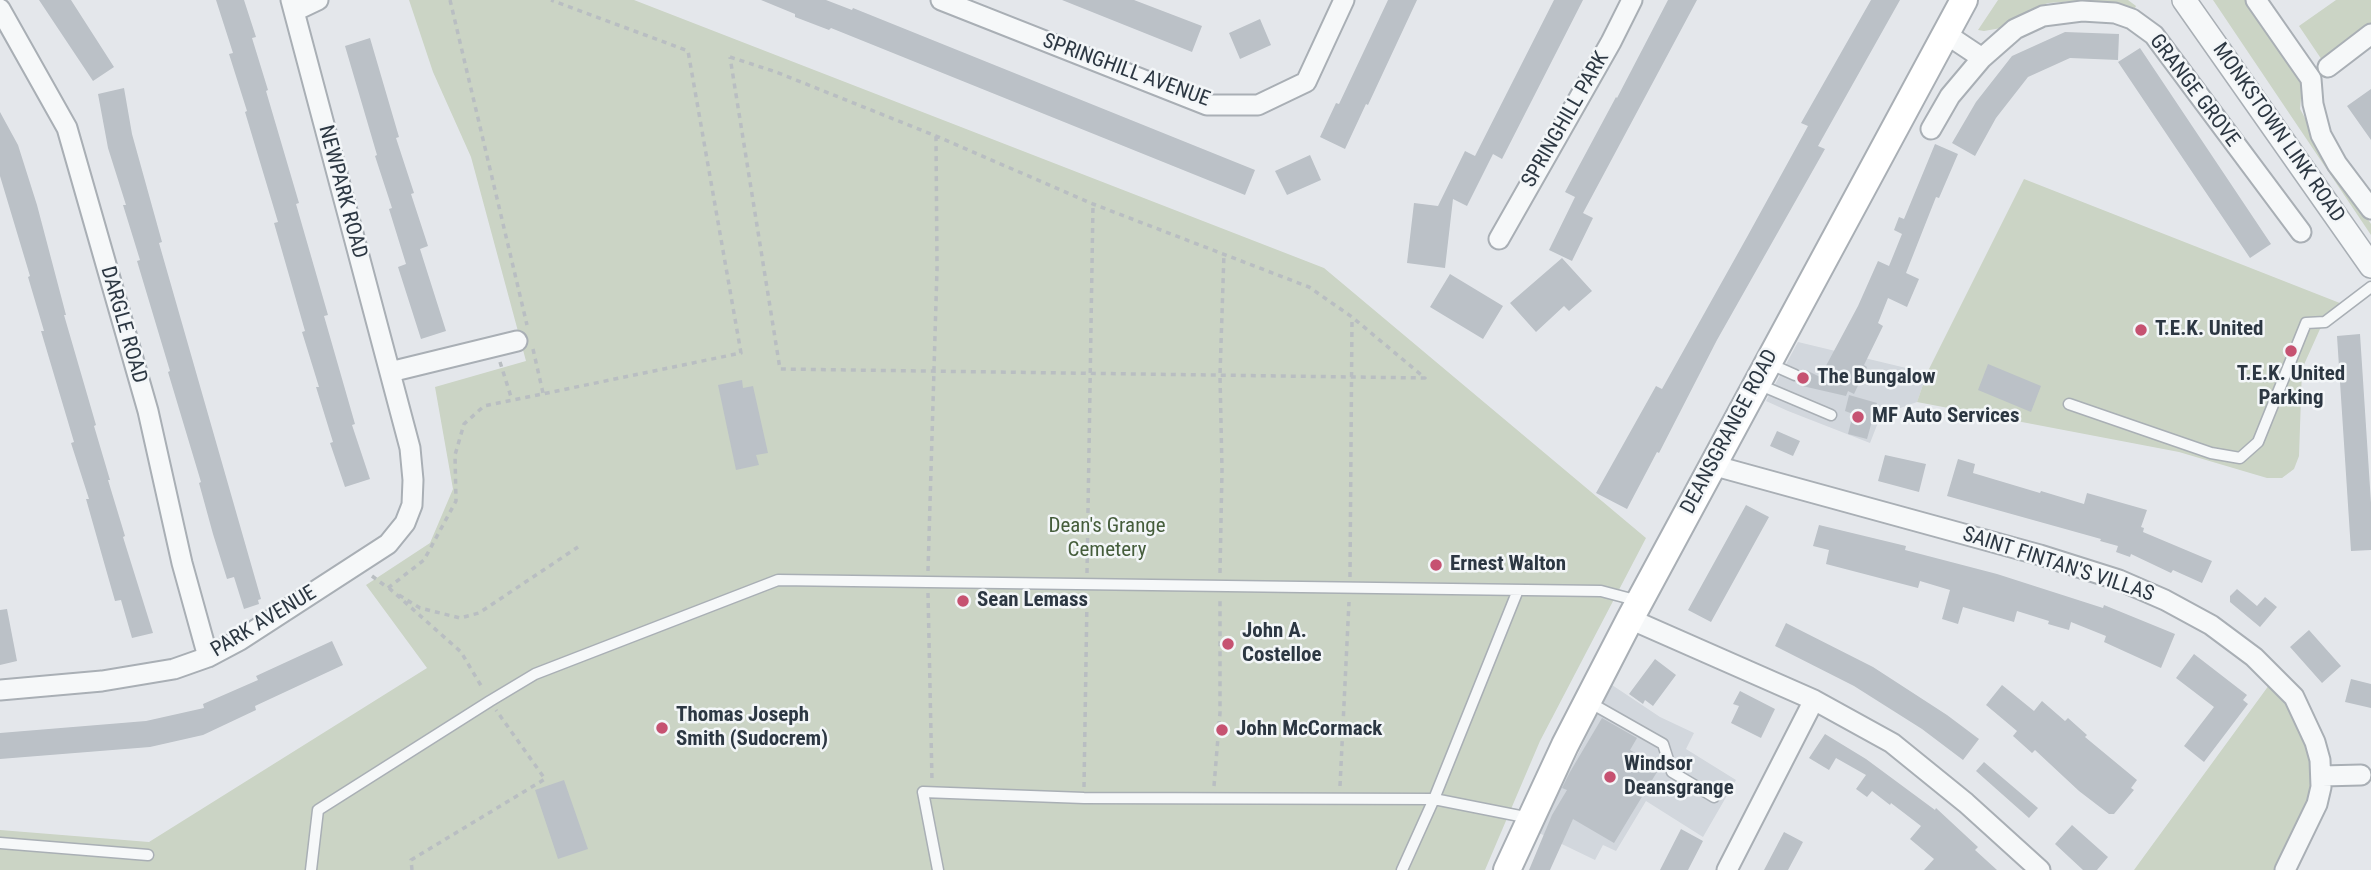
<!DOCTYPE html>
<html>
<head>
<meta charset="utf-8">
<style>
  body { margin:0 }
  canvas { display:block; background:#e4e7eb }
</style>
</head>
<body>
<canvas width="2371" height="870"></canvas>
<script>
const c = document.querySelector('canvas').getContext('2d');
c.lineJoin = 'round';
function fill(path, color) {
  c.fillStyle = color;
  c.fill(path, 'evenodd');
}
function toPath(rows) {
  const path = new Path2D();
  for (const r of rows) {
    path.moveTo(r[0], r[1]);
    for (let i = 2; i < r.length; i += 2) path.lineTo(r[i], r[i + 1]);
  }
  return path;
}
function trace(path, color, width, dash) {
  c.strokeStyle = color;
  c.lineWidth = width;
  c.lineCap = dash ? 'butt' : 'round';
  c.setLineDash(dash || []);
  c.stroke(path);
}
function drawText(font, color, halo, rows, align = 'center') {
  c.font = font + ' "Roboto Condensed",sans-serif';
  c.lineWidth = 5;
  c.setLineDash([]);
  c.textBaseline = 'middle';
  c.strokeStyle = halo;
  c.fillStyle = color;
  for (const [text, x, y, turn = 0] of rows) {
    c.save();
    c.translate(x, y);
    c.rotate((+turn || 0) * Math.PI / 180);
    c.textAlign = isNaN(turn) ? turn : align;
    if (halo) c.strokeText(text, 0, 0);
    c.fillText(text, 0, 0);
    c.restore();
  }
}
fill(toPath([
  [1798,342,1927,373,1917,402,1881,415,1870,443,1788,411,1766,401],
  [1612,685,1660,717,1694,733,1686,749,1736,780,1703,837,1646,801,1616,851,1603,845,1595,860,1539,833]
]), '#d2d7dd');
fill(toPath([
  [409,0,634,0,1324,268,1646,538,1540,741,1485,870,0,870,0,830,149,842,427,668,366,585,430,543,453,489,435,387,526,361,471,157,433,72],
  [1998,0,2128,0,2136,6,2134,10,2107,3,2076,1,2048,3,2029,10,2001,28,1984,31,1978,30],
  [2213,0,2248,0,2285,51,2302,87,2300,109,2329,161,2371,224,2371,235],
  [2336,0,2371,0,2371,28,2324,63,2299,26],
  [2024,179,2350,307,2320,329,2302,369,2299,456,2294,469,2282,478,2267,478,2179,452,1917,402,1927,373],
  [2272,681,2285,695,2310,748,2313,784,2308,804,2296,830,2274,870,2134,870]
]), '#cbd4c5');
fill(toPath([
  [39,0,71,0,114,67,93,81],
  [216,0,244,0,256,37,252,38,268,90,266,91,299,203,296,204,328,315,324,316,355,424,352,425,370,479,345,487,330,443,333,442,316,387,319,387,302,332,305,331,274,223,278,222,245,112,247,111,229,54,233,53],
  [761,0,826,0,852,10,853,8,1255,170,1245,195,831,28,829,30,795,17,795,14],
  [1062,0,1134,0,1202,26,1192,52],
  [1388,0,1417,0,1368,105,1366,104,1345,149,1320,137,1336,103,1339,104],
  [1554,0,1583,0,1502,159,1493,154,1467,206,1453,199,1445,268,1407,263,1414,203,1438,206,1465,151,1475,156],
  [1668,0,1697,0,1583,213,1593,218,1572,261,1549,250,1575,197,1565,192,1616,97,1617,98],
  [1871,0,1900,0,1818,146,1825,149,1717,340,1659,453,1657,452,1627,509,1596,493,1656,386,1662,389,1747,237,1808,126,1801,123],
  [1260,19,1271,45,1240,59,1229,33],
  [2065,32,2119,34,2118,60,2070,58,2028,77,1996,118,1975,156,1952,143,1976,102,2012,56],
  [370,38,399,137,396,138,414,193,411,194,428,246,420,249,446,331,421,339,398,267,406,264,389,209,392,208,375,156,377,155,345,46],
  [2140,48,2271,244,2250,258,2118,62],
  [124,88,132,134,162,242,159,243,261,599,258,600,259,604,244,609,234,577,227,579,213,534,199,483,201,482,168,372,170,371,137,261,140,260,123,205,126,205,108,148,98,94],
  [2371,89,2371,140,2347,106],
  [0,112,18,145,37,205,66,315,64,315,96,425,94,426,110,480,108,480,125,536,123,537,153,633,132,638,121,600,115,601,105,566,86,499,89,499,71,443,74,442,41,331,44,331,28,277,30,276,0,176],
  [1935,144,1958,154,1939,198,1936,197,1906,273,1919,279,1907,307,1888,298,1878,323,1883,326,1864,365,1867,367,1854,394,1848,391,1846,396,1798,385,1806,370,1844,389,1820,377,1858,306,1878,261,1889,266,1902,234,1894,230,1899,217,1904,219],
  [1310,155,1321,180,1287,195,1275,171],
  [1562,258,1592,291,1569,311,1564,306,1536,332,1510,303],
  [1450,274,1503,306,1483,339,1430,307],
  [2360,334,2371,503,2371,550,2351,551,2337,336],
  [1988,364,2041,386,2031,412,1978,390],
  [742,380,743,388,753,386,768,453,756,455,759,465,736,470,718,385],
  [1849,395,1877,403,1867,439,1848,434,1853,414,1845,411],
  [1777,431,1800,441,1793,456,1770,446],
  [1885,455,1926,464,1919,492,1878,481],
  [1958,459,1975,464,1973,473,2040,493,2041,491,2084,504,2087,493,2147,510,2141,527,2144,528,2143,532,2212,561,2202,583,2173,570,2171,573,2131,554,2130,557,2116,552,2118,546,2100,541,2101,539,1947,496],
  [1746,505,1769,517,1711,622,1688,610],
  [1819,525,1906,546,1905,550,1997,574,2103,608,2104,605,2175,634,2161,668,2104,642,2106,636,2071,622,2069,630,2048,624,2049,621,2017,611,2014,622,1963,607,1958,624,1942,619,1950,590,1920,581,1918,588,1826,564,1829,550,1813,546],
  [2237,589,2257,606,2265,597,2277,607,2260,627,2230,602,2230,596],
  [7,609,17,661,0,665,0,610],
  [1786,623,1873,667,1947,715,1979,739,1963,760,1922,729,1854,686,1775,646],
  [2309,630,2341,666,2322,683,2290,647],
  [332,641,343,665,255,706,256,710,203,735,150,747,0,759,0,733,146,721,204,708,203,704,258,680,256,676],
  [2194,654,2247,695,2243,700,2248,704,2204,762,2184,746,2214,707,2176,678],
  [1655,659,1676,675,1653,706,1645,700,1643,704,1629,694],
  [2351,679,2371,684,2371,708,2345,702],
  [2002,685,2034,711,2042,701,2065,721,2068,718,2087,735,2085,737,2137,780,2131,788,2134,790,2114,814,2109,814,2079,791,2035,750,2032,753,2013,736,2017,731,1986,705],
  [1740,691,1775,709,1761,738,1731,723,1739,706,1733,704],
  [1602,718,1637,738,1630,750,1660,767,1614,843,1573,819,1550,870,1529,870,1552,815,1567,790,1562,788,1570,772],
  [1825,734,1866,759,1935,810,1936,808,1978,847,1975,850,1997,870,1924,870,1934,859,1910,839,1921,826,1891,803,1890,805,1872,791,1867,797,1856,789,1866,775,1836,758,1829,770,1809,758],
  [1984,762,2038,808,2029,818,1976,771],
  [564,780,588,849,558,859,535,790],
  [2072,825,2108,857,2097,870,2083,870,2055,844],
  [1681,829,1703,841,1688,870,1660,870],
  [1784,832,1803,842,1788,870,1764,870]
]), '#bbc1c7');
const service = toPath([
  [1768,363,1795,375],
  [1760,385,1831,415],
  [2069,404,2211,453,2240,458,2258,442,2306,323,2325,322,2371,287],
  [1589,702,1663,744,1672,772,1714,797],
  [0,843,148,855],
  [311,870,318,810,490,701,535,674,778,580,1601,591,1639,601],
  [938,870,923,792,1084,798,1434,799,1530,818],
  [1402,870,1434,799,1518,590]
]);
const minor = toPath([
  [941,0,1207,105,1258,105,1306,82,1344,0],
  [2256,0,2311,79,2313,104,2321,135,2337,164,2371,209],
  [0,9,67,128,148,411,182,563,208,657],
  [295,11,318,0],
  [1946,34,1982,58],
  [2328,67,2371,34],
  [1931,129,1950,96,1982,58,2015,29,2043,16,2082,11,2115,13,2132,19,2154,35,2301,232],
  [1499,239,1611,42,1632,0],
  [390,372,517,341],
  [1712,465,2040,555,2119,580,2165,600,2211,625,2254,657,2294,697,2315,742,2320,760,2321,787,2317,804,2285,870],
  [1630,619,1814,700,1892,743,1966,803,2040,870],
  [0,690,102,681,174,669,208,657,240,640,388,544,405,523,412,505,413,480,410,448,291,0],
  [2322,776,2361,775],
  [1727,870,1814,700]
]);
const tertiary = toPath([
  [2184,0,2371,266]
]);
const secondary = toPath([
  [1507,870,1565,745,1630,619,1964,0]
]);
trace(service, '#a9afb5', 13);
trace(minor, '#a9afb5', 23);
trace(tertiary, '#a9afb5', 26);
trace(secondary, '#a9afb5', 30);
trace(toPath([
  [450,0,527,325],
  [730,57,776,72,936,136,1093,204,1309,287,1352,317,1425,378,780,369,730,57],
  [533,349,543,393],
  [500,362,512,400],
  [928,571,937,269,936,136],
  [1087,573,1093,204],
  [1220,573,1222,470,1220,375,1224,253],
  [372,576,388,588,424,560,456,501,455,455,464,424,484,406,741,353,688,51,551,0],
  [1350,577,1352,318],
  [389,588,461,652,483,689],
  [928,593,932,781],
  [399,595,420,608,460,618,479,613,578,547],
  [1214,786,1220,713,1220,598],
  [1340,786,1349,602],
  [1084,787,1087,598],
  [412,870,411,860,545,779,496,710]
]), '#b9bec2', 3.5, [5, 5]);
trace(service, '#f6f8f9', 10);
trace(minor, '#f6f8f9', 19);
trace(tertiary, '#f6f8f9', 23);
trace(secondary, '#fff', 26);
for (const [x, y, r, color] of [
  [2141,330,7,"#c65271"],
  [2291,351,7,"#c65271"],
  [1803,378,7,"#c65271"],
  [1858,417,7,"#c65271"],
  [1436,565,7,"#c65271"],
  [963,601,7,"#c65271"],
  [1228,644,7,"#c65271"],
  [662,728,7,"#c65271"],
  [1222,730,7,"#c65271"],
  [1610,777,7,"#c65271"]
]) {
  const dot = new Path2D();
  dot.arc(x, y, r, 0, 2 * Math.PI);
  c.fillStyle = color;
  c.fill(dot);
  trace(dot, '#f3f6f8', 2.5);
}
drawText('21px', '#2c3742', '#f3f6f8', [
  ["SPRINGHILL AVENUE",1126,71,20],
  ["GRANGE GROVE",2194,91,53],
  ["SPRINGHILL PARK",1566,120,-60],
  ["MONKSTOWN LINK ROAD",2278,133,55],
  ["NEWPARK ROAD",342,192,75],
  ["DARGLE ROAD",123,325,74],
  ["DEANSGRANGE ROAD",1730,432,-62],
  ["SAINT FINTAN'S VILLAS",2058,565,18],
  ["PARK AVENUE",264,622,-31]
]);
drawText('bold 21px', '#2c3742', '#f3f6f8', [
  ["T.E.K. United",2155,330],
  ["T.E.K. United",2291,375,"center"],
  ["Parking",2291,399,"center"],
  ["The Bungalow",1817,378],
  ["MF Auto Services",1872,417],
  ["Ernest Walton",1450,565],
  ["Sean Lemass",977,601],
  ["John A.",1242,632],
  ["Costelloe",1242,656],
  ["Thomas Joseph",676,716],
  ["Smith (Sudocrem)",676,740],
  ["John McCormack",1236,730],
  ["Windsor",1624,765],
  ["Deansgrange",1624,789]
], 'left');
drawText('21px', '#455d3b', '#f3f6f8', [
  ["Dean's Grange",1107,527],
  ["Cemetery",1107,551]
]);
</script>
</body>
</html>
